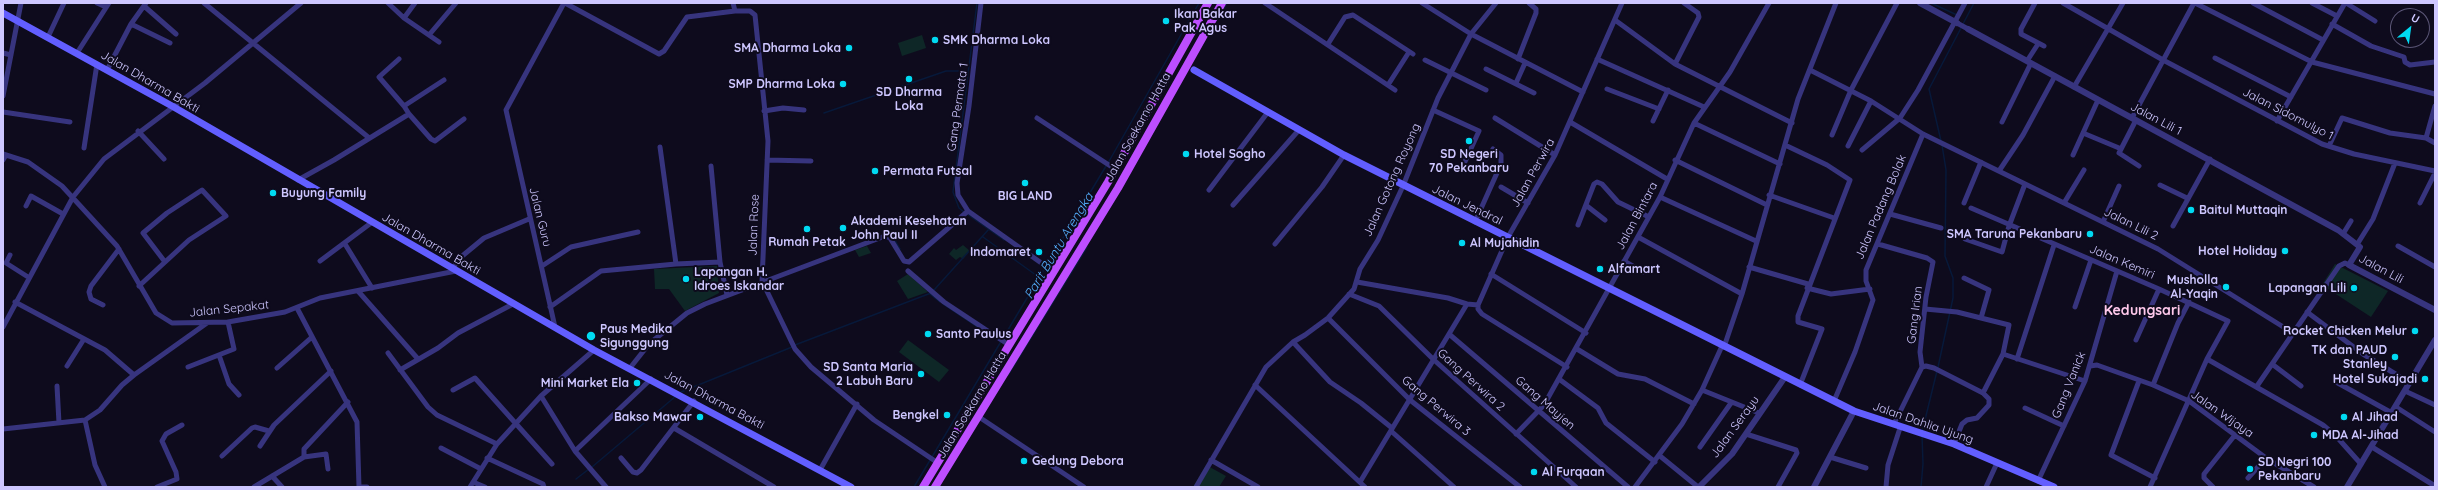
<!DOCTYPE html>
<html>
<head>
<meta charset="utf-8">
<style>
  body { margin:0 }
  #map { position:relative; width:2438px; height:490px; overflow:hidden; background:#0e0b1d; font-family:Quicksand,sans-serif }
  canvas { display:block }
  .frame { position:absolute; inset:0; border:4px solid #cec7ff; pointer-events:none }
  .north { position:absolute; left:2390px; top:8px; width:40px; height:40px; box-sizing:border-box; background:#0e0b1d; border:1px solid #5b5677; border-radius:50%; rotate:29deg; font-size:11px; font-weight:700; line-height:16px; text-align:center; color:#cec7ff }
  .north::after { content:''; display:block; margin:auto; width:14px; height:18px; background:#00daf2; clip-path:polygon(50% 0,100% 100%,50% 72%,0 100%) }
</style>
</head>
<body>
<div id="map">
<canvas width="2438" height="490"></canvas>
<div class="frame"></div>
<div class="north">U</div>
</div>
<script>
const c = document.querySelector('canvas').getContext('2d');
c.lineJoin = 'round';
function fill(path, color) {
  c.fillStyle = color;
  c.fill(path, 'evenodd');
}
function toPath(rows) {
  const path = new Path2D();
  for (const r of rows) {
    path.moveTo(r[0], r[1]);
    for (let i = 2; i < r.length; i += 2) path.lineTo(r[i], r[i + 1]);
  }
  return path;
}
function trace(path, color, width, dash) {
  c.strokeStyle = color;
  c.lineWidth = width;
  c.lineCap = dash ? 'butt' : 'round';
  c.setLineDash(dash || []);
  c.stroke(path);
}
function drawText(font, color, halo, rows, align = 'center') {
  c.font = font + ' Quicksand,sans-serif';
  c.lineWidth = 4;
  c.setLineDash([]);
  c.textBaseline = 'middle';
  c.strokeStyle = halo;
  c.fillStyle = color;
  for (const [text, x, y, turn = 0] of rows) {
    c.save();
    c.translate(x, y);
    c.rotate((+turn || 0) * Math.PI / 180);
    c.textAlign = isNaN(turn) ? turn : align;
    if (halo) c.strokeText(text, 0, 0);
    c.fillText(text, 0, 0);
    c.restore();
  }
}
fill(toPath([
  [922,35,926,48,902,56,898,43],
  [963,245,970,251,963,259,960,257,956,260,949,254,954,248,956,250],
  [867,246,871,253,859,257,855,250],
  [2335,264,2388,291,2371,317,2322,285],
  [717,266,719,293,685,311,669,289,655,289,654,269],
  [908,274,928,292,908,299,897,281],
  [908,340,949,370,939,382,899,352],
  [1206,465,1226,476,1219,487,1193,487]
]), '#0e2727');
trace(toPath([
  [1931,3,1957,15],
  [1216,21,1227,3],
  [1963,24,1974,3],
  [824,113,946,71,967,71],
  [1941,141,1929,89,1961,28],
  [1108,163,1199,3],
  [964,212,959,208,953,192,977,3],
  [967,214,1004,240],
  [892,235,900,249],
  [983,237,1040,278],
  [934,290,989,229],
  [930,294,940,302],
  [943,304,988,334],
  [795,345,931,293],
  [1938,367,1953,298,1953,278,1945,256,1946,170,1942,145],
  [1008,375,1087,247],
  [681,392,792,347],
  [1922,432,1937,371],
  [592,467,676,396],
  [576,479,589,469],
  [914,487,1106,166],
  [1921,487,1923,464,1922,435]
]), '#07193a', 1.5);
trace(toPath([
  [97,3,106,7],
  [204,3,368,137],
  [388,3,404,18,439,42],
  [565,3,659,54,664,51,687,17,735,11],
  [733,3,735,11,750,11,755,15,768,141,762,281,795,349,811,367,874,420,938,463],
  [981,3,969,106,957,183,958,195,968,211,1054,272],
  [1265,3,1395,90],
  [1422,3,1471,34,1583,92],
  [2035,3,2021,29,2021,34,2044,46],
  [2063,3,2163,60,2322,144,2354,154,2435,171],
  [2195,3,2312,62,2435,94],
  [2253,3,2323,40],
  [2312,3,2337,16],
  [2346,3,2375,21],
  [144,6,176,34],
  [404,18,415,3],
  [1615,20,1675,64,1792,123],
  [1957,23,1968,29],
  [131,24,170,43],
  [2332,24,2371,46,2404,57,2405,62,2410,65,2435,62],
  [429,35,456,3],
  [48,37,64,3],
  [1328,44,1345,17,1353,15,1413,54],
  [3,53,11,55],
  [77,53,109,3],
  [2215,58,2291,97],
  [399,59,379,77,404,106],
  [1518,59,1536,13,1536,9,1529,3],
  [1597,59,1704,107],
  [1425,60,1486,90],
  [2027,61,2038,44],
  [1675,64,1699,17,1698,13,1684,3],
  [1486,69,1534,93],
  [107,70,131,24,146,3],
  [1810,70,1871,101,1923,134,2158,249,2293,333],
  [1516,83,1525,63],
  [1388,85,1409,52],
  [2074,87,2123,3],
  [1607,89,1659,109],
  [3,96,21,3],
  [2098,100,2083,133,2119,148],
  [2435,106,2426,138,2435,143],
  [1433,110,1479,131,1463,166],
  [764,111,783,108,804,110],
  [3,112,70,122],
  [409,114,431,139,435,141,464,119],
  [1037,118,1115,169],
  [1495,118,1555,155],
  [2132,118,2194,3],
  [2136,120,2119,153,2139,166],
  [1653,121,1668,90],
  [2277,121,2345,3],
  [1570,122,1667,179],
  [2002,122,2031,63],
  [1694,123,1780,164],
  [138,131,164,159],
  [1832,135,1851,90,1897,3],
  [1785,145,1827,165,1850,180,1798,316,1798,322,1822,329,1800,385],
  [1848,146,1871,101],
  [2329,146,2342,118,2390,133,2426,138],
  [660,147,676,264],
  [84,148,97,64],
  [1862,150,1900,118,1918,90,1965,3],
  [3,154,28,162,62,186,117,246,156,313,172,323,228,322,285,312,320,298,456,271],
  [2073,155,2083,133],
  [3,160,6,155],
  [767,160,811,161],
  [1675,160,1767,205],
  [711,166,720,262,727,295],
  [1999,171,2023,135,2055,76],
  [298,180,334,160,409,114,404,106,444,80],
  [2160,185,2187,198],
  [1501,187,1528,203],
  [1209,190,1268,112],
  [1769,195,1834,218],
  [1660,197,1756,241],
  [1964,203,1981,162],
  [2064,203,2084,170],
  [2420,203,2435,173],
  [1233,205,1298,131],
  [26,206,31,196,63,214],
  [1587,206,1605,220],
  [1971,208,2159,289,2228,321,2207,359,2150,487],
  [1890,214,1941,228],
  [1475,222,1501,164,1501,155,1493,149],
  [2103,222,2119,186],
  [1578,225,1594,184,1597,182,1602,184,1618,202,1649,217],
  [2173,226,2210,159],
  [2343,234,2351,221],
  [1638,237,1742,294],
  [1965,239,2002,252,2009,226,2025,184],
  [2358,243,2373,219,2395,163],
  [345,244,372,288],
  [1275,244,1322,187,1344,155],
  [1878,244,1927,258,1933,262,1926,297,1920,352,1922,367,1894,424],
  [2398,246,2435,267],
  [10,255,6,263,28,277],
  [320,261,371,223],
  [1624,261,1643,272],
  [542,266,571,247,638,232],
  [1749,267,1808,284],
  [452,269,461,257,484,238,529,219],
  [908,271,944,302,1009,345],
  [1491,274,1586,333],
  [1964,278,1989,290,1981,318],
  [1357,282,1448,298,1467,304,1478,305,1508,237,1555,155,1622,3],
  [139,286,189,240,226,216,202,190,167,213,143,233,165,262],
  [1807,288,1831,294,1870,289],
  [358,291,418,359],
  [1349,294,1379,306,1434,360,1576,487],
  [15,302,105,350,134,375],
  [103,305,91,299,89,292,91,286,119,249],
  [1478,305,1478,309,1482,314,1567,367],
  [550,307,601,271,676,264,720,262],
  [2075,307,2091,260],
  [297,308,357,422,359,487],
  [1925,309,1957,312,2009,325,2003,354,1983,393],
  [2307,312,2363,354,2410,383],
  [1328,318,1410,400,1520,487],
  [3,327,73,197,104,159,205,83,301,3],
  [555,327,506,110,564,3],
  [1449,334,1628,487],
  [2136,340,2159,289],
  [1293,342,1330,382,1361,403,1392,428],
  [1724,347,1742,294,1798,99,1836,3],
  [1577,349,1618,374,1645,379,1694,404],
  [388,353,428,407,437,415,497,444],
  [2003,354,2085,381],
  [219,355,229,384,239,395],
  [2017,359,2054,245],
  [2207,359,2323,425,2336,436,2361,464],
  [2272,364,2301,386],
  [67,366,84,339],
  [2090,366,2097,365,2153,385,2189,401,2266,458,2314,487],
  [188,367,234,349,228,322],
  [1922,367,1926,366,1934,368,1983,393,1989,399,1989,405,1977,418,1967,420,1962,424,1954,444],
  [277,368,312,337],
  [630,368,649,344,687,313,705,304,885,236,890,238,904,261,909,262,968,211],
  [400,370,438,348,458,333,513,304],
  [1559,379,1598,408,1606,423,1655,462],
  [2139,381,2111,455,2155,478],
  [2336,382,2392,413],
  [1255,385,1365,487],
  [2153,385,2178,323,2189,302],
  [57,386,59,423],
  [2257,386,2339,266,2345,263,2349,265],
  [453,390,475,378,552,464],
  [1702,390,1759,413],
  [2405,391,2435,405],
  [541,396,575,451,606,487],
  [1834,401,1855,352,1873,300,1866,281,1866,270,1923,134],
  [2396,407,2435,432],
  [2025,408,2064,426],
  [979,417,1084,487],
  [85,420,95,465,105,487],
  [674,428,774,487],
  [3,429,85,420,100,410,122,385,134,375,207,323],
  [1391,431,1454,487],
  [1516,434,1544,405,1660,197,1694,123,1730,72,1769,3],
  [1746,434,1796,450,1797,453,1778,487],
  [260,446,274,425,331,371],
  [1700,447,1731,403],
  [2372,447,2435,486],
  [441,448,481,469],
  [575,451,651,379],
  [222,456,252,428,255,427,269,431],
  [1660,456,1698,487],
  [1830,457,1866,468],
  [487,458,543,484,544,487],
  [621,458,633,472,637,473,641,470,694,401],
  [1211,460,1258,487],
  [328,469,326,454,304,457,304,449,348,402],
  [820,470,857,404],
  [272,476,282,487],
  [2248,478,2266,458],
  [2038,481,2085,381,2117,271],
  [473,482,485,487],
  [1360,482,1467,304],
  [157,487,177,479,176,472,162,441,166,434,182,425],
  [254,487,304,457],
  [359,487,367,487],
  [470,487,497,444,541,396,594,350],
  [1196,487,1266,367,1293,342,1305,335,1328,318,1354,289,1360,269,1378,240,1403,186,1438,98,1471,34,1496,3],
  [1635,487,1682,424,1702,390,1722,346],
  [1886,487,1888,465,1900,428],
  [1986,487,1997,463],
  [2213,487,2204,478,2204,474,2235,435]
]), '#37347e', 5);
trace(toPath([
  [1920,3,1957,23],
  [1968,29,2338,230,2360,247,2349,265,2435,310],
  [1699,487,1732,454,1785,377],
  [1814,487,1854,411],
  [2347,487,2435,340]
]), '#37347e', 6);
trace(toPath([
  [3,13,172,106,594,350,851,487],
  [1194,70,1344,155,1854,411,1954,444,2054,487]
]), '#625eff', 7);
trace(toPath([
  [923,487,1108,182,1208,3],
  [935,487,1118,188,1222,3]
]), '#bd4eff', 8);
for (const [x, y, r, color] of [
  [1166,21,4,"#00daf2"],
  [935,40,4,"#00daf2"],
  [849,48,4,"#00daf2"],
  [909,79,4,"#00daf2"],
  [843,84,4,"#00daf2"],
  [1469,141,4,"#00daf2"],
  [1186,154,4,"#00daf2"],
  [875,171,4,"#00daf2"],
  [1025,183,4,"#00daf2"],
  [273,193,4,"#00daf2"],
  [2191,210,4,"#00daf2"],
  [843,228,4,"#00daf2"],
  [807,229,4,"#00daf2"],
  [2090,234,4,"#00daf2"],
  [1462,243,4,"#00daf2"],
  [2285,251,4,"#00daf2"],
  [1039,252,4,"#00daf2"],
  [1600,269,4,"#00daf2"],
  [686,279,4,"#00daf2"],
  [2226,287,4,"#00daf2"],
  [2354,288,4,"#00daf2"],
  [2415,331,4,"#00daf2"],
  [928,334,4,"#00daf2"],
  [591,336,5,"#00daf2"],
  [2395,357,4,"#00daf2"],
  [921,374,4,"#00daf2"],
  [2425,379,4,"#00daf2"],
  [637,383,4,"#00daf2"],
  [947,415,4,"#00daf2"],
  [700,417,4,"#00daf2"],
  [2344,417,4,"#00daf2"],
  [2314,435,4,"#00daf2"],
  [1024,461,4,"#00daf2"],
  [2250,469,4,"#00daf2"],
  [1534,472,4,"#00daf2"]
]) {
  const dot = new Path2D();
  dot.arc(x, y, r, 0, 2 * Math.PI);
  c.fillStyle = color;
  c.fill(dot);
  trace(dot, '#0e0b1d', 1.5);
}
drawText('bold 12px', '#cec7ff', '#0e0b1d', [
  ["Ikan Bakar",1174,14],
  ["Pak Agus",1174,28],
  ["SMK Dharma Loka",943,40],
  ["SMA Dharma Loka",841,48,"right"],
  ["SMP Dharma Loka",835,84,"right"],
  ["SD Dharma",909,92,"center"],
  ["Loka",909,106,"center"],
  ["Hotel Sogho",1194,154],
  ["SD Negeri",1469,154,"center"],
  ["70 Pekanbaru",1469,168,"center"],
  ["Permata Futsal",883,171],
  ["Buyung Family",281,193],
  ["BIG LAND",1025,196,"center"],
  ["Baitul Muttaqin",2199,210],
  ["Akademi Kesehatan",851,221],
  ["John Paul II",851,235],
  ["SMA Taruna Pekanbaru",2082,234,"right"],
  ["Rumah Petak",807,242,"center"],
  ["Al Mujahidin",1470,243],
  ["Hotel Holiday",2277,251,"right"],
  ["Indomaret",1031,252,"right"],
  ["Alfamart",1608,269],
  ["Lapangan H.",694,272],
  ["Idroes Iskandar",694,286],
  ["Musholla",2218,280,"right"],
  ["Al-Yaqin",2218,294,"right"],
  ["Lapangan Lili",2346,288,"right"],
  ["Paus Medika",600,329],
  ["Sigunggung",600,343],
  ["Rocket Chicken Melur",2407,331,"right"],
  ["Santo Paulus",936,334],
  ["TK dan PAUD",2387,350,"right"],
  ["Stanley",2387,364,"right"],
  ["SD Santa Maria",913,367,"right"],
  ["2 Labuh Baru",913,381,"right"],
  ["Hotel Sukajadi",2417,379,"right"],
  ["Mini Market Ela",629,383,"right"],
  ["Bengkel",939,415,"right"],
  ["Bakso Mawar",692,417,"right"],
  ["Al Jihad",2352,417],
  ["MDA Al-Jihad",2322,435],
  ["Gedung Debora",1032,461],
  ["SD Negri 100",2258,462],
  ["Pekanbaru",2258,476],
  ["Al Furqaan",1542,472]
], 'left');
drawText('12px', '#cec7ff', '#0e0b1d', [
  ["Jalan Dharma Bakti",150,82,30],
  ["Gang Permata 1",958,107,-82],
  ["Jalan Sidomulyo 1",2288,114,27],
  ["Jalan Lili 1",2156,119,28],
  ["Jalan Soekarno Hatta",1138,127,-61],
  ["Jalan Perwira",1533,173,-61],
  ["Jalan Gotong Royong",1392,180,-66],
  ["Jalan Jendral",1467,205,26],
  ["Jalan Padang Bolak",1881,207,-67],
  ["Jalan Bintara",1637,216,-62],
  ["Jalan Guru",540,217,76],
  ["Jalan Lili 2",2131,224,26],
  ["Jalan Rose",754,225,-88],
  ["Jalan Dharma Bakti",431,244,30],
  ["Jalan Kemiri",2122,262,23],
  ["Jalan Lili",2381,269,28],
  ["Jalan Sepakat",229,309,-6],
  ["Gang Irian",1915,315,-83],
  ["Gang Perwira 2",1471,380,42],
  ["Gang Vanick",2069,385,-68],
  ["Jalan Dharma Bakti",714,400,28],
  ["Gang Mayjen",1545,403,41],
  ["Jalan Soekarno Hatta",972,405,-59],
  ["Gang Perwira 3",1436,406,40],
  ["Jalan Wijaya",2222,414,35],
  ["Jalan Dahlia Ujung",1923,423,19],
  ["Jalan Serayu",1735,427,-54]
]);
drawText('italic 13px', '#55b0ff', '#0e0b1d', [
  ["Parit Buntu Arengka",1059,246,-59]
]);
drawText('bold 14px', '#ffc9eb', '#0e0b1d', [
  ["Kedungsari",2142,311]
]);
</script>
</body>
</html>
